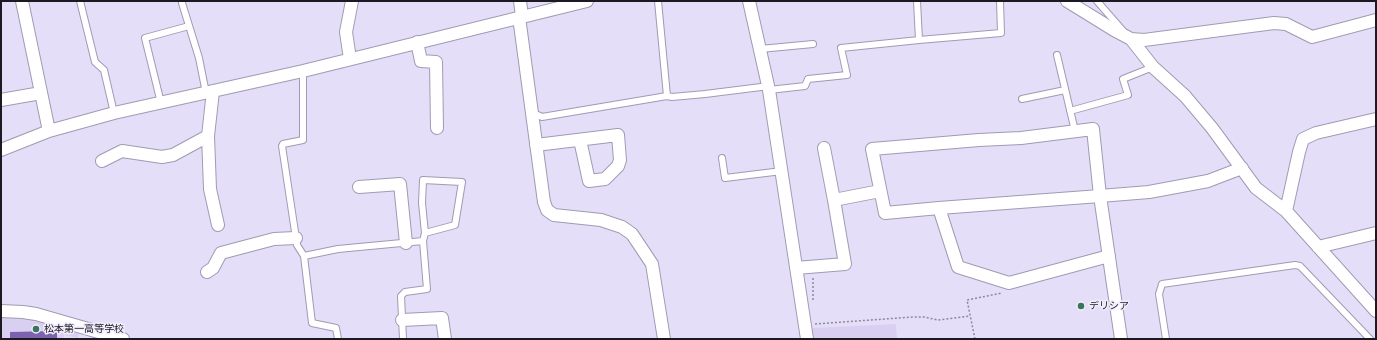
<!DOCTYPE html>
<html>
<head>
<meta charset="utf-8">
<style>
  body { margin:0 }
  #map { position:relative; width:1377px; height:340px; overflow:hidden; background:#e5def8; font-family:Lato,sans-serif }
  canvas { display:block }
  .frame { position:absolute; inset:0; border:2px solid #1c1922; pointer-events:none }
</style>
</head>
<body>
<div id="map">
<canvas width="1377" height="340"></canvas>
<div class="frame"></div>
</div>
<script>
const c = document.querySelector('canvas').getContext('2d');
c.lineJoin = 'round';
function fill(path, color) {
  c.fillStyle = color;
  c.fill(path, 'evenodd');
}
function toPath(rows) {
  const path = new Path2D();
  for (const r of rows) {
    path.moveTo(r[0], r[1]);
    for (let i = 2; i < r.length; i += 2) path.lineTo(r[i], r[i + 1]);
  }
  return path;
}
function trace(path, color, width, dash) {
  c.strokeStyle = color;
  c.lineWidth = width;
  c.lineCap = dash ? 'butt' : 'round';
  c.setLineDash(dash || []);
  c.stroke(path);
}
function drawText(font, color, halo, rows, align = 'center') {
  c.font = font + ' Lato,"Noto Sans JP",sans-serif';
  c.lineWidth = 3;
  c.setLineDash([]);
  c.textBaseline = 'middle';
  c.strokeStyle = halo;
  c.fillStyle = color;
  for (const [text, x, y, turn = 0] of rows) {
    c.save();
    c.translate(x, y);
    c.rotate((+turn || 0) * Math.PI / 180);
    c.textAlign = isNaN(turn) ? turn : align;
    if (halo) c.strokeText(text, 0, 0);
    c.fillText(text, 0, 0);
    c.restore();
  }
}
fill(toPath([
  [1,317,29,319,63,327,79,332,78,338,64,335,63,339,1,339],
  [896,324,897,339,814,339,812,328]
]), '#d9d0f1');
fill(toPath([
  [57,331,57,339,10,339,10,332]
]), '#7d62af');
const lane = toPath([
  [80,1,95,62,104,70,114,113],
  [1097,1,1124,32],
  [182,3,199,58,206,93],
  [919,40,1001,33,1000,1],
  [760,49,813,44],
  [1057,55,1075,131],
  [303,71,303,140,283,144,282,146,297,245,304,256,312,323,336,328,338,339],
  [769,90,805,86,808,79,847,75,841,48,919,40,917,1],
  [667,96,672,97,705,94,769,86],
  [1022,99,1065,90],
  [161,103,145,38,189,26],
  [1070,111,1128,95,1123,79,1153,67],
  [531,112,542,117,667,96,658,1],
  [722,158,725,178,782,171],
  [304,256,338,249,423,241,425,233,455,225,462,182,423,180,422,203,425,233],
  [403,339,401,296,405,292,427,289,423,241],
  [1166,339,1159,294,1162,284,1295,265,1300,266,1370,339]
]);
const street = toPath([
  [22,1,49,131],
  [520,1,522,16],
  [749,1,769,90,807,339],
  [1067,1,1114,30,1131,39,1144,40,1274,23,1286,24,1312,37,1376,20],
  [519,17,544,202,547,210,554,215,601,220,622,227,632,234,652,264,664,339],
  [1131,39,1153,67,1185,96,1212,128,1256,188,1286,211,1376,311],
  [417,42,421,61,436,62,437,128],
  [350,59,346,32,352,1],
  [213,91,208,136,210,189,218,225],
  [1,100,41,93],
  [536,145,618,135,620,160,618,166,605,179,589,181,580,140],
  [824,148,834,200,880,191],
  [1,150,49,131,114,113,303,71,587,1],
  [102,161,122,151,162,157,173,155,208,136],
  [359,187,400,184,406,243],
  [939,208,958,267,1009,283,1109,256],
  [1286,211,1299,152,1303,139,1316,133,1376,119],
  [1318,247,1376,233],
  [796,268,845,264,834,200],
  [207,272,213,268,221,253,274,239,296,238],
  [1,311,23,312,36,314,123,339],
  [402,320,442,318,445,339],
  [1121,339,1100,196,1093,129,1021,138,979,140,872,149,885,213,939,208,1100,196,1149,192,1208,181,1242,168]
]);
trace(lane, '#a19ab2', 8);
trace(street, '#a19ab2', 14);
trace(toPath([
  [813,278,813,302],
  [815,324,913,317,924,317,938,320,970,316],
  [975,339,967,300,1002,293]
]), '#8d889a', 1.5, [2, 2]);
trace(lane, '#fff', 6);
trace(street, '#fff', 12);
for (const [x, y, r, color] of [
  [1081,306,4,"#38745e"],
  [36,329,4,"#38745e"]
]) {
  const dot = new Path2D();
  dot.arc(x, y, r, 0, 2 * Math.PI);
  c.fillStyle = color;
  c.fill(dot);
  trace(dot, '#f1edfd', 1.5);
}
drawText('10px', '#1c1922', '#f1edfd', [
  ["デリシア",1089,306],
  ["松本第一高等学校",44,329]
], 'left');
</script>
</body>
</html>
